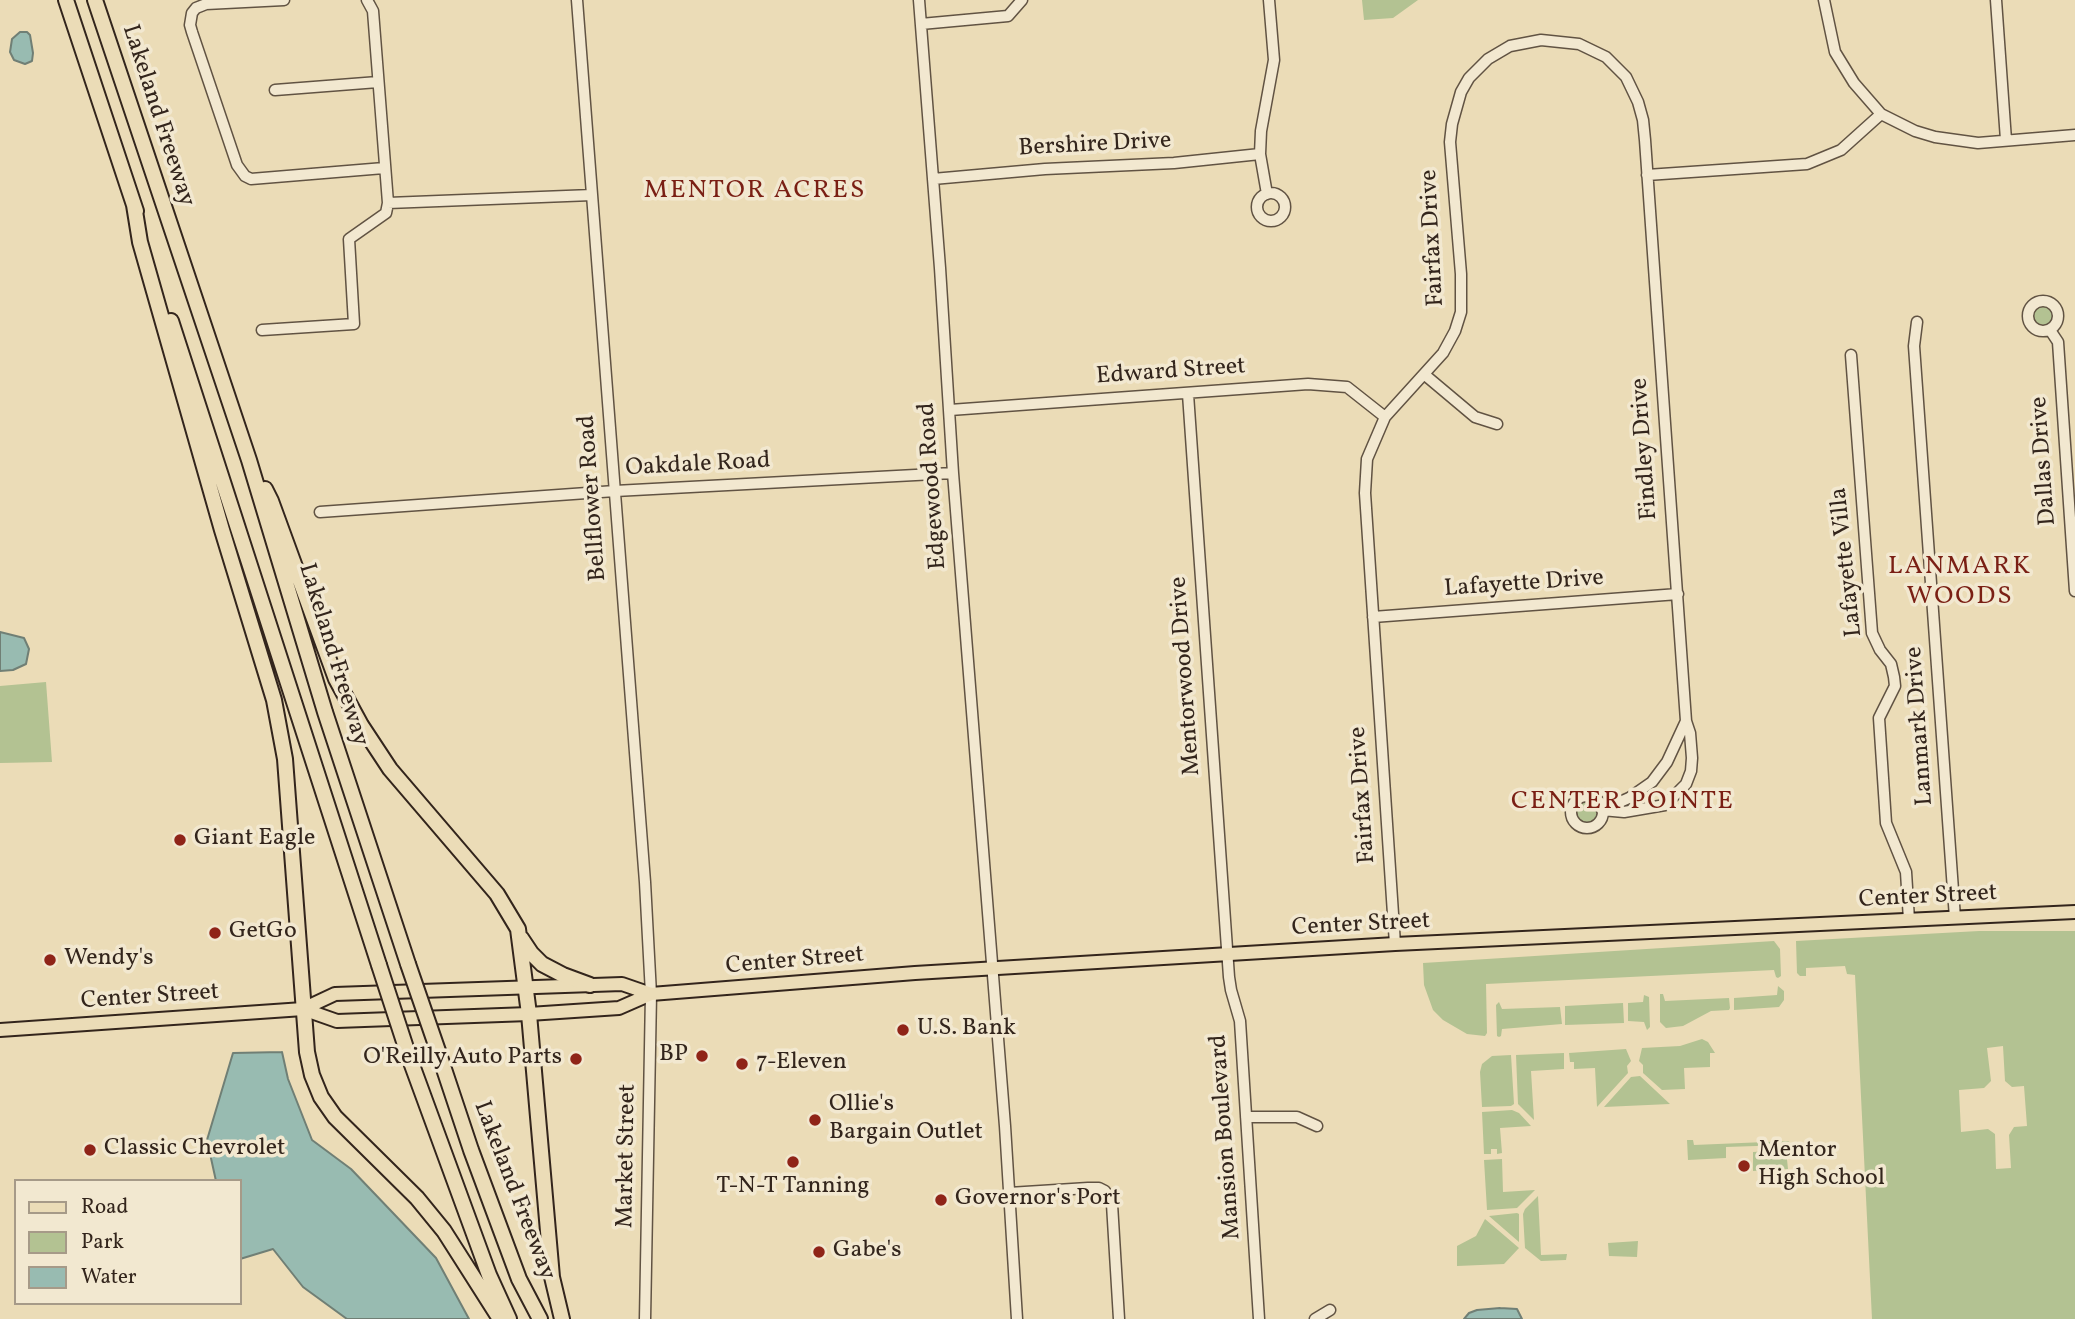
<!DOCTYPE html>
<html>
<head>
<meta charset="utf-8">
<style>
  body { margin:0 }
  #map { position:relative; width:2075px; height:1319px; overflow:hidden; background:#ebdcb7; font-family:Vollkorn,serif }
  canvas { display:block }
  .legend { position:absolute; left:14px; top:1179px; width:228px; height:126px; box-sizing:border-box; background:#f2e8d0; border:2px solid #a69a88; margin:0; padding:9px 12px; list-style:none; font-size:21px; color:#33251c }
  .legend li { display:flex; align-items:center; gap:14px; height:35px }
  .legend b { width:35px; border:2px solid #a69a88 }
</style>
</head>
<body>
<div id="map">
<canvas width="2075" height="1319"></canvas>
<ul class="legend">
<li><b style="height:9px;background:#ebdcb7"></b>Road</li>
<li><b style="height:19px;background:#b3c292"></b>Park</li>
<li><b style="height:19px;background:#98bbb1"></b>Water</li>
</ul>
</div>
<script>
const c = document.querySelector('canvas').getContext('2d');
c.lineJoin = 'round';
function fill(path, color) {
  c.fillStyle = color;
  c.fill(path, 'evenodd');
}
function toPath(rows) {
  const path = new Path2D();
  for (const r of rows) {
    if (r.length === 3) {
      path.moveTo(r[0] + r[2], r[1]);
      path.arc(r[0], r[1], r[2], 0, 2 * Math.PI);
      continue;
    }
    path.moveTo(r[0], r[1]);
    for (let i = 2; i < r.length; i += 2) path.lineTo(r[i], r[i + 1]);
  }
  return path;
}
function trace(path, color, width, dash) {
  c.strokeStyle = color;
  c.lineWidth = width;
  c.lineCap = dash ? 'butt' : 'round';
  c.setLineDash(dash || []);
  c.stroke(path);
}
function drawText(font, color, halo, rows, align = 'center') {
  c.font = font + ' Vollkorn,serif';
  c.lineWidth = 7;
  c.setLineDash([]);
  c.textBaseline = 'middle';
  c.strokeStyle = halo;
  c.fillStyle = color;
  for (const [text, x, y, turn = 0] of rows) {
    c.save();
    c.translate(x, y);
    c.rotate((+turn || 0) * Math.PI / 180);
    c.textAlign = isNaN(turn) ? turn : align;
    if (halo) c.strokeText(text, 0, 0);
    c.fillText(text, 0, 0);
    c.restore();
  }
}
fill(toPath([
  [1362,0,1418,0,1393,18,1364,20],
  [2043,317,11],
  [46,682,52,762,0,763,0,686],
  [1586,812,12],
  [1979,931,2075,931,2075,1319,1872,1319,1855,975,1847,974,1845,966,1806,968,1806,976,1800,976,1797,973,1796,941],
  [2003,1046,2005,1081,2012,1087,2024,1086,2027,1126,2014,1127,2009,1135,2011,1168,1996,1169,1995,1134,1988,1129,1961,1132,1959,1090,1984,1088,1991,1081,1987,1048],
  [1774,941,1780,949,1781,976,1778,978,1776,977,1774,970,1486,984,1487,1033,1485,1036,1467,1034,1443,1020,1433,1010,1424,985,1423,963],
  [1778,986,1784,991,1784,1000,1779,1007,1734,1010,1734,998,1777,995],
  [1660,994,1663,994,1665,1001,1729,998,1730,1008,1729,1010,1711,1011,1683,1026,1666,1028,1660,1022],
  [1644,995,1649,997,1650,1027,1647,1030,1644,1022,1628,1021,1628,1003,1643,1002],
  [1499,1002,1502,1009,1560,1007,1562,1024,1502,1029,1501,1036,1499,1037,1497,1036,1496,1005],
  [1623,1003,1624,1023,1565,1025,1565,1006],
  [1702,1039,1708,1042,1715,1053,1710,1053,1710,1067,1684,1068,1685,1089,1662,1090,1643,1073,1643,1065,1639,1061,1642,1048,1680,1046],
  [1626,1049,1631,1061,1627,1066,1628,1073,1597,1107,1595,1068,1574,1069,1574,1062,1570,1062,1569,1053],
  [1564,1053,1564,1069,1531,1071,1534,1120,1518,1104,1516,1055],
  [1511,1055,1514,1104,1511,1106,1482,1107,1480,1072,1482,1064,1492,1056],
  [1640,1076,1670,1104,1604,1107,1631,1077],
  [1512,1110,1519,1113,1531,1126,1500,1128,1502,1153,1497,1154,1497,1149,1491,1149,1491,1154,1484,1154,1482,1112],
  [1693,1140,1694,1145,1789,1141,1786,1145,1726,1147,1726,1158,1688,1160,1687,1140],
  [1786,1150,1788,1169,1753,1171,1753,1152],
  [1502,1159,1503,1192,1535,1190,1517,1208,1487,1210,1484,1160],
  [1538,1196,1541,1255,1567,1254,1566,1260,1541,1261,1525,1248,1523,1214,1525,1209],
  [1517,1213,1519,1214,1519,1242,1489,1216],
  [1485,1219,1519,1248,1504,1264,1457,1266,1457,1246,1476,1236],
  [1638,1241,1637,1257,1609,1256,1608,1243]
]), '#b3c292');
const water = toPath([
  [20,32,27,32,30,35,33,53,32,61,25,64,14,60,10,52,12,39,20,32],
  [0,632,24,638,29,649,26,664,13,670,0,671,0,632],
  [282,1052,288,1079,312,1140,351,1169,436,1258,469,1319,347,1319,303,1287,273,1249,240,1259,240,1181,216,1181,207,1140,233,1053,282,1052],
  [1500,1308,1517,1309,1522,1319,1464,1319,1469,1313,1477,1310,1500,1308]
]);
fill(water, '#98bbb1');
trace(water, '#707f75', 2);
const minor = toPath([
  [284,0,206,4,196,8,192,13,190,25,192,32,237,165,245,176,251,179,384,168],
  [367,0,373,11,388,203,592,195],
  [577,0,645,882,651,994,645,1319],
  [919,0,940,268,953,473,1005,1126,1017,1319],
  [1824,0,1835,52,1854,83,1881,114,1915,131,1935,137,1978,143,2075,135],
  [1996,0,2006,140],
  [921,24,1008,16,1022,0],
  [275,90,378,82],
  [1647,175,1807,164,1841,150,1881,114],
  [933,179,1045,169,1174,163,1260,154],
  [1271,207,14],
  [1267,194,1260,154,1261,131,1274,60,1269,0],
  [2043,316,15],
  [1917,322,1914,346,1955,918],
  [262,330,354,324,349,239,386,213,388,203],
  [2050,330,2058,342,2075,591],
  [1851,355,1872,633,1880,650,1891,664,1894,677,1895,686,1879,718,1886,823,1906,872,1909,920],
  [1425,375,1475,417,1497,424],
  [1188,394,1229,977,1231,990,1240,1021,1259,1319],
  [950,410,1308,384,1347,387,1385,417],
  [320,512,615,491,953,473],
  [1373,617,1678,594],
  [1587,812,16],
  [1602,810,1629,798,1652,782,1667,762,1686,721],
  [1395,944,1365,493,1367,459,1385,417,1443,353,1455,331,1461,312,1461,274,1450,142,1452,124,1461,92,1469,78,1488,59,1510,46,1541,40,1579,44,1606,57,1626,77,1638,102,1643,120,1645,140,1686,721,1690,733,1692,758,1691,771,1686,784,1665,805,1624,812,1602,810],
  [1246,1117,1297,1117,1317,1126],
  [1009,1193,1088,1188,1099,1188,1105,1191,1112,1204,1119,1319],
  [1315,1319,1330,1310]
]);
const major = toPath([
  [303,1009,337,1021,529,1014,619,1008,651,994,915,973,1395,944,2075,912],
  [0,1030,303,1009,335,994,622,984,651,994]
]);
const highway = toPath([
  [66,0,136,211],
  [95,0,249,460,325,712,408,964],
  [134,205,140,242,222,530,274,700,285,759,307,1052,312,1075,321,1097,335,1117,417,1198,444,1231,500,1319],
  [171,321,379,965],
  [265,489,271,501,336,679,361,725,390,769,497,894,518,929,529,1014,552,1277,562,1319],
  [521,938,531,953,542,964,563,975,590,985],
  [438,1051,471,1150,519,1279,540,1319],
  [408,1054,489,1275,509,1319]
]);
trace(minor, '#615343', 13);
trace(major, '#33251c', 16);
trace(highway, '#33251c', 18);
trace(minor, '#f2e8d0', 10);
trace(major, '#ebdcb7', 12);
trace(highway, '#ebdcb7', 14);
const highwayBridge = toPath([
  [408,964,438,1051],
  [379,965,408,1054]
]);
trace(highwayBridge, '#33251c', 18, []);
trace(highwayBridge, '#ebdcb7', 14);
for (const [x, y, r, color] of [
  [180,840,7,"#8f2418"],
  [215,933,7,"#8f2418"],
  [50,960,7,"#8f2418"],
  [903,1030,7,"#8f2418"],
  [702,1056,7,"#8f2418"],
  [576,1059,7,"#8f2418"],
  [742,1064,7,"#8f2418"],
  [815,1120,7,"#8f2418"],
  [90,1150,7,"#8f2418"],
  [793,1162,7,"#8f2418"],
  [1744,1166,7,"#8f2418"],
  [941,1200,7,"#8f2418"],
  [819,1252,7,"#8f2418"]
]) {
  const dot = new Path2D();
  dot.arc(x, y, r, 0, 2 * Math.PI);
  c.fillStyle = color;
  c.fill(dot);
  trace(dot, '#f2e8d0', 2.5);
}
drawText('24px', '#33251c', '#f2e8d0', [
  ["Lakeland Freeway",157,116,72],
  ["Bershire Drive",1095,146,-3],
  ["Fairfax Drive",1434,238,-93],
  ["Edward Street",1171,373,-4],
  ["Findley Drive",1646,449,-94],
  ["Dallas Drive",2045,461,-94],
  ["Oakdale Road",698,466,-3],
  ["Edgewood Road",934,486,-94],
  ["Bellflower Road",594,498,-94],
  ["Lafayette Villa",1848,562,-96],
  ["Lafayette Drive",1524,585,-4],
  ["Lakeland Freeway",332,655,73],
  ["Mentorwood Drive",1187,676,-94],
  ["Lanmark Drive",1921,726,-94],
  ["Fairfax Drive",1364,795,-94],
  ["Center Street",1928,898,-3],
  ["Center Street",1361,926,-3],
  ["Center Street",795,962,-5],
  ["Center Street",150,998,-4],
  ["Mansion Boulevard",1227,1137,-94],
  ["Market Street",628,1156,-89],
  ["Lakeland Freeway",513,1191,69]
]);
drawText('24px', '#33251c', '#f2e8d0', [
  ["Giant Eagle",194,840],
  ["GetGo",229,933],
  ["Wendy's",64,960],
  ["U.S. Bank",917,1030],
  ["BP",688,1056,"right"],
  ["O'Reilly Auto Parts",562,1059,"right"],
  ["7-Eleven",756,1064],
  ["Ollie's",829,1106],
  ["Bargain Outlet",829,1134],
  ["Classic Chevrolet",104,1150],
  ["Mentor",1758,1152],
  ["High School",1758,1180],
  ["T-N-T Tanning",793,1188,"center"],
  ["Governor's Port",955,1200],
  ["Gabe's",833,1252]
], 'left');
c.letterSpacing = '2px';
drawText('26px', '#7a1f14', '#f2e8d0', [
  ["MENTOR ACRES",755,192],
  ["LANMARK",1960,568],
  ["WOODS",1960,598],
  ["CENTER POINTE",1623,803]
]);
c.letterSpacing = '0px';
</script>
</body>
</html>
